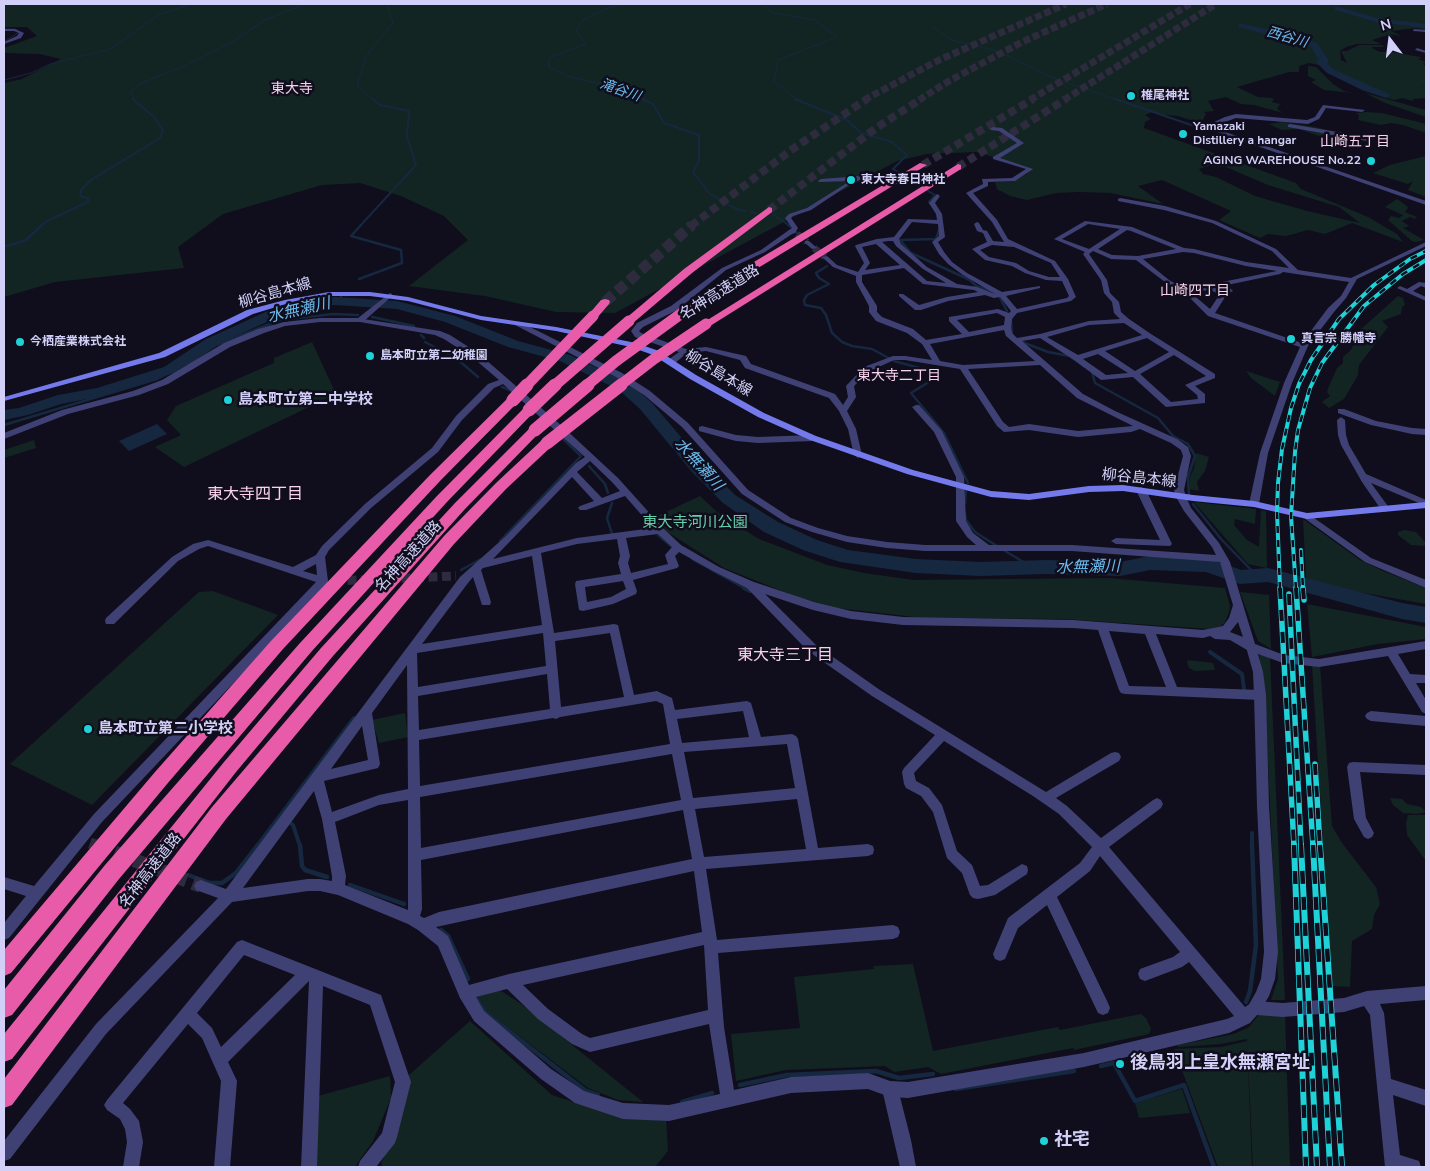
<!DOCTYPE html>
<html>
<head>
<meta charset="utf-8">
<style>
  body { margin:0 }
  #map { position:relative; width:1430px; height:1171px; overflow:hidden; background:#100e1c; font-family:"Nunito Sans",sans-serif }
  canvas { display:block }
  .frame { position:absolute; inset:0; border:5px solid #d2d0f9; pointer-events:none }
  .north { position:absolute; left:1365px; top:15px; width:50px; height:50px; -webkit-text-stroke:4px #100e1c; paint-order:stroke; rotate:345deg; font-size:14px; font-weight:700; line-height:20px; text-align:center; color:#d2d0f9 }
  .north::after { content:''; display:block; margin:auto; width:18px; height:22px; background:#d2d0f9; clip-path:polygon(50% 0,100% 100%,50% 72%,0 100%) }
</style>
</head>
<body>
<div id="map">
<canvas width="1430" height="1171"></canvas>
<div class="frame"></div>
<div class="north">N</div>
</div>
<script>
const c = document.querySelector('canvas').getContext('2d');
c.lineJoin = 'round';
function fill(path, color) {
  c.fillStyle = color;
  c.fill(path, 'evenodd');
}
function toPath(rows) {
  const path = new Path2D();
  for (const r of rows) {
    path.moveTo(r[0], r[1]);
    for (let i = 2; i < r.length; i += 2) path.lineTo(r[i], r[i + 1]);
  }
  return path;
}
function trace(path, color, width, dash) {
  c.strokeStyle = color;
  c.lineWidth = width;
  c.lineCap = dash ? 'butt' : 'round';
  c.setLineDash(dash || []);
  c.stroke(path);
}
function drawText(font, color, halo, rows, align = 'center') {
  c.font = font + ' "Nunito Sans","Noto Sans JP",sans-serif';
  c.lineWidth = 5;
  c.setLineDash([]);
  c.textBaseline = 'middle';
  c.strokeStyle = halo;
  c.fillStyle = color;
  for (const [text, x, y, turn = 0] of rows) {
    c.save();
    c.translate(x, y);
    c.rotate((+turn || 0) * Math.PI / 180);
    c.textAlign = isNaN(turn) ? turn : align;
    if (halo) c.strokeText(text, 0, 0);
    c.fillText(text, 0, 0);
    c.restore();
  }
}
fill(toPath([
  [4,4,1426,4,1426,30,1416,28,1391,31,1402,36,1389,34,1395,37,1388,35,1372,40,1381,44,1357,44,1346,47,1340,51,1341,60,1347,63,1341,51,1347,51,1359,45,1382,45,1384,47,1372,47,1372,48,1380,52,1392,52,1420,57,1421,58,1418,59,1426,62,1423,64,1426,66,1426,98,1413,99,1413,101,1402,98,1394,100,1372,93,1362,90,1348,79,1323,66,1309,63,1299,66,1299,72,1289,72,1237,87,1258,97,1272,98,1274,99,1272,102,1280,104,1277,109,1283,113,1254,105,1241,104,1226,97,1208,101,1214,111,1204,112,1206,114,1201,123,1178,116,1166,115,1168,118,1152,112,1145,115,1151,119,1145,122,1144,128,1296,183,1301,189,1368,217,1397,234,1403,242,1352,223,1325,234,1308,230,1286,236,1268,234,1260,238,1219,220,1231,211,1162,180,1138,186,1163,204,1111,193,1079,192,1056,193,1027,200,1010,196,997,189,995,182,1013,181,1027,174,1029,168,977,152,927,154,897,161,615,313,556,312,485,296,409,286,468,240,444,216,401,196,360,183,322,185,223,214,178,247,184,268,55,282,4,297,4,83,22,79,61,59,40,54,4,53,4,48,37,36,27,27,4,27],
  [1209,166,1226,167,1268,185,1339,207,1360,223,1307,211,1255,196,1216,177,1203,174,1199,169],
  [1308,66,1316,67,1333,84,1344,91,1354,93,1324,90,1314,84,1311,82,1316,80,1308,76],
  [1365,93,1426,110,1426,117,1385,103],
  [1366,112,1382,113,1426,124,1426,133,1403,125,1391,123,1381,125,1358,120,1359,115,1356,113],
  [1282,122,1315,127,1347,135,1338,137,1337,141,1334,141,1299,129,1282,130,1269,124],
  [1426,156,1426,197,1408,190,1413,181,1408,184,1373,173,1390,165],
  [1397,199,1407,206,1408,208,1405,212,1417,217,1415,219,1410,217,1402,221,1409,226,1403,228,1424,240,1416,242,1412,241,1388,220,1391,216,1399,218,1403,215,1385,207],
  [1398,296,1403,298,1405,305,1402,307,1401,314,1382,321,1388,327,1359,365,1358,375,1344,399,1329,408,1322,402,1330,396,1327,392,1329,386,1337,368,1343,363,1343,357,1351,350,1360,330],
  [312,342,336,394,184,467,155,447,181,435,167,420,176,406,274,363,274,358],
  [1246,371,1280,382,1275,396,1251,378],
  [34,440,36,448,4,458,4,450],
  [1196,453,1209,457,1205,471,1197,482,1199,491,1189,489,1190,477,1194,468],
  [700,496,717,512,759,539,827,565,864,573,913,580,1108,578,1225,588,1230,606,1229,612,1225,622,1221,626,1210,629,1063,619,923,618,837,608,797,597,724,568,669,533,653,518],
  [1194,502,1256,509,1255,524,1235,519,1234,525,1247,540,1259,547,1261,510,1266,511,1267,568,1248,564],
  [1303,519,1360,560,1383,571,1426,588,1426,604,1331,587,1306,578],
  [1404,530,1416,532,1426,543,1424,546,1411,545,1398,535,1398,532],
  [213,591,278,615,92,805,10,764,199,592],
  [1240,592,1269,595,1271,649,1258,641],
  [1307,604,1426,627,1426,639,1378,644,1312,657],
  [1259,654,1270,656,1285,1000,1271,1000,1278,979,1265,695],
  [1188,660,1213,663,1215,670,1195,671,1189,668,1187,662],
  [1312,665,1320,666,1332,826,1342,843,1376,887,1380,904,1374,915,1372,929,1352,941,1350,987,1332,986],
  [405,713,408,737,379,743,372,720],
  [1390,798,1402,799,1407,804,1421,807,1426,812,1417,814,1403,813,1393,805],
  [1408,815,1426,815,1426,861,1407,835,1406,823],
  [913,964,933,1051,1058,1027,1060,1030,1141,1014,1146,1018,1151,1029,1149,1034,1074,1050,1073,1048,941,1074,928,1067,894,1072,885,1066,786,1070,736,1081,731,1034,800,1028,794,977,874,969,873,966],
  [490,990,501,991,520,1003,643,1102,618,1100,588,1088,488,1012,478,996],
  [1260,1013,1285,1013,1290,1167,1253,1167,1247,1039,1220,1044,1178,1047,1177,1045,1234,1034,1249,1027],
  [470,1021,552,1095,577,1103,666,1119,668,1151,655,1167,383,1167,381,1163,393,1140,407,1092,409,1075],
  [1247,1041,1252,1167,1218,1167,1174,1049,1221,1047],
  [390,1076,391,1098,373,1141,355,1167,314,1167,318,1096],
  [1182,1089,1190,1113,1139,1118,1135,1103]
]), '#122523');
fill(toPath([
  [157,424,167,434,129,451,119,441]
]), '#152840');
trace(toPath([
  [626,4,611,7,584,19,576,30,585,44,549,58,549,67,567,76,621,89,645,100],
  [763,4,773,13,815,20,837,37,778,60,774,81,797,100],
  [932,26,951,40,997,51,1056,79,1118,100],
  [4,29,16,29,18,33,4,42],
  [1324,61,1332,72],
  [4,80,31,73,50,64,110,49,160,14,192,4],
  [1421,80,1426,81],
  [133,100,131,91,142,83,184,66,232,42,265,20,305,4],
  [374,100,357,86,366,56,393,23,387,4]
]), '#152840', 1);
trace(toPath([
  [642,99,653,104,664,123,699,135,699,161,693,172,710,194,736,209,745,211],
  [795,99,847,120,861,133,892,142,907,155,893,169,900,173],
  [1115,99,1200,128],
  [908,179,919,186],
  [928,191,935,195,929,202,931,205],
  [751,212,756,213],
  [774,215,790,226],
  [41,226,47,221,88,202,88,198,80,196,81,190,91,180,160,138,163,130,155,118,133,99],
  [360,226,416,165,407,136,409,111,380,105,373,99]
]), '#152840', 2);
trace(toPath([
  [788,225,791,227],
  [939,230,936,239,900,240,911,253,970,280,976,286,991,291],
  [796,232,798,234],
  [4,247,26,240,42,225],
  [827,266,816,273,819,278,829,284,807,295,804,300,805,305,821,308,826,315,832,333,842,342,852,346,872,349,894,361,934,372,937,377,911,393,944,433,968,483],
  [359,279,402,263,401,250,351,236,361,225],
  [1000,298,1007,311],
  [340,302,341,297],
  [372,317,414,326],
  [1011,320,1012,333],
  [421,335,424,338],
  [425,342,457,359,478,377],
  [1022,342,1048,352,1070,356,1085,367],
  [1092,372,1095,383,1158,418,1173,436,1188,444,1195,456,1188,477,1189,494],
  [502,387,512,391],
  [4,425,157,379,191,362,216,345,280,320,333,314,358,315],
  [560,436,581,456],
  [589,466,605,484,608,493],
  [612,503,607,518,612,534,614,534],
  [965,503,966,491],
  [1193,504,1221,539,1256,575],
  [965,514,966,520,975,532,997,546],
  [658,535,671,546],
  [500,541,581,456],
  [1002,549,1025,563,1046,567],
  [692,559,746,589],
  [461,570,481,559]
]), '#152840', 2.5);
trace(toPath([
  [744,588,750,591],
  [1210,652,1242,674,1244,689],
  [289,822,293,825,300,846],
  [1252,833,1252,846],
  [257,846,354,718]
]), '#152840', 4);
trace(toPath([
  [300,845,302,866,305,870,327,877],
  [188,875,210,883,222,883,236,873,258,845],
  [350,885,404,904],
  [441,930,448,936,468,979],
  [475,996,486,1013,586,1091,598,1095],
  [1246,1002,1250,991,1256,945,1252,845],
  [1101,1066,1114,1063,1135,1101,1184,1085,1214,1167],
  [740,1085,787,1075,876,1071,899,1078,933,1074],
  [956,1089,1074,1071],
  [682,1102,712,1093]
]), '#152840', 4.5);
fill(toPath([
  [1335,6,1377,18,1426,24,1426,28,1376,22,1335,10,1335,6],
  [1239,23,1289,34,1317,43,1329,61,1327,63,1333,69,1391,95,1386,98,1362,90,1327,73,1316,62,1319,60,1311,47,1239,27,1239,23],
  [335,297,397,301,455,316,518,341,570,355,631,384,652,403,704,464,735,495,778,522,817,540,848,550,916,559,981,562,1046,560,1120,562,1150,556,1208,558,1241,570,1268,568,1402,603,1426,607,1426,623,1402,619,1268,582,1240,584,1206,572,1150,570,1120,576,1046,574,981,576,916,573,840,562,803,550,764,532,723,503,692,472,640,409,619,390,560,361,508,347,445,322,397,309,335,305,306,309,280,316,216,345,174,373,107,395,61,404,28,415,4,420,4,410,19,408,58,395,97,388,164,367,206,339,270,310,306,301,335,297]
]), '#152840');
trace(toPath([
  [797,234,807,242],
  [814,248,825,257]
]), '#2d2b3d', 7, [7, 4]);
trace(toPath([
  [334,581,456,576]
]), '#2d2b3d', 9, [9, 4.5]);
trace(toPath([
  [90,843,98,846]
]), '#2d2b3d', 11, [11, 5.5]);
trace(toPath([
  [95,845,201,886]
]), '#2d2b3d', 14, [14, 7]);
trace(toPath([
  [864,100,937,61,1066,4],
  [919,100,949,81,1022,42,1107,4],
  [1030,100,1190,4],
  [1064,100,1216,4]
]), '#2d2b3d', 7, [7, 3]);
trace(toPath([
  [923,165,1033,99],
  [958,167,1066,99],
  [769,210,876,128,921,99],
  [691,226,794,148,867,99]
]), '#2d2b3d', 8, [8, 4.5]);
trace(toPath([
  [605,302,692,225]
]), '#2d2b3d', 11, [11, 5]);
fill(toPath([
  [4,29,15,29,24,33,21,38,4,44,4,42,17,36,19,33,14,31,4,31,4,29],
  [1414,29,1426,30,1426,32,1413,31,1414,29],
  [1417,48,1426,51,1426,53,1415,50,1417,48],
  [1323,105,1365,110,1362,112,1326,108,1319,119,1308,124,1236,118,1211,127,1426,201,1426,205,1203,127,1225,117,1236,114,1307,120,1315,117,1323,105],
  [1290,124,1367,137,1375,136,1378,138,1367,141,1288,127,1288,125,1290,124],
  [993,127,1002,128,1024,143,1000,158,1033,169,1015,181,988,182,988,186,973,193,997,220,1008,239,1055,261,1068,279,1076,297,1071,301,1017,313,1012,319,1011,327,1012,333,1017,338,1040,334,1089,321,1120,319,1114,313,1112,302,1104,293,1101,280,1083,254,1085,252,1054,239,1085,221,1132,227,1184,248,1194,249,1246,262,1289,268,1272,251,1212,223,1164,210,1118,201,1118,199,1120,198,1165,206,1216,221,1276,249,1298,270,1351,278,1426,242,1426,246,1357,279,1346,298,1334,312,1308,346,1292,383,1268,453,1259,504,1254,507,1249,504,1260,453,1284,383,1300,347,1208,316,1187,295,1165,282,1136,260,1111,259,1093,251,1089,254,1107,280,1110,293,1119,302,1121,312,1129,319,1151,334,1215,374,1215,378,1195,386,1205,394,1205,403,1166,407,1133,377,1101,380,1074,360,1040,338,1022,341,1083,394,1115,411,1177,439,1188,447,1191,456,1184,490,1186,497,1191,508,1219,543,1230,562,1255,644,1284,655,1319,659,1426,641,1426,649,1398,654,1410,674,1426,675,1426,683,1416,683,1426,700,1426,714,1422,712,1388,656,1319,667,1283,663,1247,650,1230,640,1215,639,1210,636,1203,638,1156,634,1177,687,1260,690,1264,692,1266,695,1264,698,1260,700,1125,694,1121,693,1119,690,1098,630,1073,628,903,625,851,619,813,610,765,594,816,645,880,690,1046,792,1111,753,1115,752,1119,753,1121,757,1119,761,1056,798,1067,806,1101,838,1153,800,1157,798,1161,800,1163,804,1161,808,1109,847,1245,1007,1254,1001,1283,1003,1344,998,1367,991,1426,986,1426,1000,1380,1004,1384,1013,1391,1079,1426,1090,1426,1106,1393,1095,1400,1155,1419,1161,1421,1167,1385,1167,1370,1015,1364,1006,1344,1012,1283,1017,1257,1015,1250,1023,1229,1033,1084,1067,908,1098,890,1097,868,1089,791,1093,669,1121,623,1119,575,1103,541,1079,474,1021,460,998,438,946,418,930,408,924,338,895,320,891,308,891,232,902,106,1034,10,1159,4,1161,4,1141,96,1024,218,898,196,890,194,886,196,882,201,880,226,889,460,577,506,536,576,463,585,457,503,384,494,388,462,420,438,452,371,508,329,550,325,557,328,581,327,584,102,822,9,938,4,940,4,923,26,896,4,889,4,877,34,886,94,814,316,582,208,546,199,549,178,561,114,624,106,624,105,621,106,618,172,557,193,544,208,540,293,567,316,555,322,546,365,504,432,448,456,416,488,384,499,380,472,357,444,339,435,335,360,322,356,320,357,318,440,331,450,335,478,353,562,426,618,478,663,528,681,545,719,567,754,582,814,602,851,611,903,617,1073,620,1203,630,1223,626,1229,618,1233,605,1220,562,1072,551,925,551,887,548,847,542,812,532,785,522,742,494,682,427,644,395,616,377,515,325,522,323,622,373,650,391,688,423,748,490,791,518,818,528,847,536,887,542,925,545,976,545,967,537,956,521,956,477,934,432,912,407,916,405,919,405,942,431,964,477,966,521,973,533,989,545,1072,545,1216,555,1212,547,1184,511,1176,497,1174,490,1183,456,1181,450,1171,443,1140,429,1131,432,1078,437,1029,430,1004,432,997,426,960,369,905,360,894,360,870,371,854,386,856,397,847,411,856,429,862,455,858,458,854,455,848,429,839,411,829,398,745,368,740,360,706,351,687,353,674,364,668,364,668,360,679,352,635,337,631,331,637,323,671,306,722,268,761,250,789,230,792,228,785,218,789,214,807,208,850,181,819,182,818,181,821,179,861,176,864,178,847,186,811,210,793,216,791,218,798,228,795,233,792,234,765,252,726,270,677,310,643,327,639,331,641,333,686,349,706,347,746,356,751,364,835,394,843,405,848,397,846,386,864,367,893,356,905,356,932,360,922,344,907,333,876,321,869,312,869,306,856,282,856,276,833,267,822,257,827,256,837,265,858,272,864,263,855,246,856,245,877,239,894,237,908,219,937,220,936,214,929,203,937,194,940,196,935,203,942,214,945,237,938,242,944,252,952,262,967,273,1002,292,1040,286,1040,288,1006,296,1017,309,1067,298,1069,296,1062,281,1046,280,1025,273,1012,266,985,260,972,249,987,242,983,233,977,231,974,224,977,222,979,223,983,230,987,231,993,241,1004,242,992,222,966,193,983,184,982,179,1012,178,1026,169,993,159,993,157,1017,143,999,131,991,130,990,129,993,127],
  [912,222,938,224,939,236,932,242,939,254,948,264,963,275,995,294,977,287,957,284,927,267,901,244,899,239,912,222],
  [1088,224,1120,229,1089,249,1062,239,1088,224],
  [1127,230,1131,231,1176,249,1138,256,1112,255,1098,249,1127,230],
  [888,241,893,241,896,246,923,269,946,283,927,281,882,242,888,241],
  [876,244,900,265,865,270,870,263,862,247,876,244],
  [992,245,1014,247,1051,263,1060,277,1049,277,1029,271,1016,263,989,257,980,250,992,245],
  [1183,252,1194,253,1246,266,1277,271,1217,283,1211,287,1196,288,1196,290,1212,291,1220,294,1210,309,1191,293,1169,280,1143,259,1183,252],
  [904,268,923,284,974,290,978,292,947,297,919,305,903,294,899,294,899,296,915,310,921,310,948,301,985,295,994,298,1000,297,1011,311,1009,313,998,309,949,317,949,321,962,334,926,340,913,329,882,317,877,312,877,306,862,282,862,275,904,268],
  [1283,272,1349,282,1341,296,1328,308,1302,343,1215,313,1227,294,1233,291,1227,285,1280,274,1283,272],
  [1219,287,1224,288,1225,290,1218,288,1219,287],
  [997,313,1005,317,1004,325,969,332,957,320,997,313],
  [1124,323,1142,335,1078,355,1047,337,1089,325,1124,323],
  [1004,330,1006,336,1035,361,963,365,940,361,930,344,1004,330],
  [1147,338,1169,352,1135,371,1105,351,1147,338],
  [1098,354,1128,373,1106,375,1083,359,1098,354],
  [1174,355,1206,376,1185,385,1197,395,1198,399,1171,402,1140,374,1174,355],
  [1040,365,1077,398,1133,426,1078,431,1029,424,1009,427,1003,422,968,369,1040,365],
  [590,461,612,482,620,491,602,498,577,472,590,461],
  [572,477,594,501,580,506,578,508,580,510,586,510,625,496,653,528,577,538,493,559,572,477],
  [658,534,672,547,665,555,668,564,631,573,628,563,630,556,626,538,658,534],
  [617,539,620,556,618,563,621,574,576,581,575,584,579,610,583,611,613,604,636,594,637,591,633,580,677,568,679,566,675,556,679,552,713,571,747,588,808,651,872,696,935,735,904,768,902,772,904,784,906,788,921,796,933,812,947,858,962,873,970,895,973,898,978,899,995,895,1027,874,1028,870,1027,866,1022,864,988,885,980,886,972,865,957,851,942,805,929,788,916,781,914,773,944,741,1033,796,1059,814,1092,847,1080,863,1008,918,993,954,995,959,1000,961,1005,959,1018,928,1047,905,1098,1013,1103,1015,1108,1013,1110,1008,1108,1003,1057,897,1090,871,1100,856,1180,952,1173,957,1140,969,1138,974,1140,979,1145,981,1182,967,1189,962,1234,1016,1227,1019,1084,1053,908,1082,890,1081,868,1073,791,1077,734,1090,724,1027,718,953,893,939,898,937,900,932,898,927,893,925,717,940,706,869,868,856,873,854,874,850,873,846,868,844,818,848,798,739,796,736,792,734,761,737,751,703,747,701,675,710,672,698,661,693,657,691,634,695,618,625,614,624,554,633,541,553,577,544,617,539],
  [532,556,542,625,422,644,468,583,473,577,482,605,490,605,491,602,481,570,483,568,532,556],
  [316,564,317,575,303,571,316,564],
  [623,581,626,589,611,597,587,602,585,587,623,581],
  [1238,622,1243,637,1230,632,1238,622],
  [1109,631,1145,634,1166,687,1129,686,1109,631],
  [543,633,546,666,418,687,417,653,543,633],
  [610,633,624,697,561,707,555,641,610,633],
  [407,665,408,789,379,795,332,812,324,781,378,768,380,764,372,713,407,665],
  [547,674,550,709,419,730,418,696,547,674],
  [656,701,663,704,670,744,420,786,419,740,553,718,556,719,560,717,656,701],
  [743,711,749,737,682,743,677,719,743,711],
  [362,726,368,760,331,769,362,726],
  [787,744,795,788,693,798,684,752,787,744],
  [672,754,681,800,421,848,420,797,672,754],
  [314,791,322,819,332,876,332,881,320,879,308,879,243,888,314,791],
  [797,799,806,849,704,857,695,809,797,799],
  [408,800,408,910,345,885,346,876,335,822,379,805,408,800],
  [683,810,692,859,439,912,424,918,420,916,422,909,421,860,683,810],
  [694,871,702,932,509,974,469,985,448,936,436,927,694,871],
  [704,945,708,1010,590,1038,582,1034,548,1009,523,985,704,945],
  [507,989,538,1019,572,1044,590,1052,709,1024,720,1094,669,1105,623,1103,584,1091,551,1069,484,1011,476,997,507,989],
  [805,241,809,241,817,248,812,249,805,243,805,241],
  [1419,282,1426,283,1426,288,1421,286,1413,291,1426,297,1426,301,1397,288,1400,286,1407,289,1419,282],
  [1338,409,1344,409,1376,421,1412,428,1426,429,1426,435,1412,434,1371,425,1338,413,1338,409],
  [1341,417,1345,420,1346,435,1349,445,1366,474,1426,500,1426,506,1371,483,1390,509,1385,512,1382,511,1362,482,1341,445,1338,435,1337,420,1341,417],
  [702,426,736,435,758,437,813,435,817,438,813,441,758,443,736,441,699,431,699,427,702,426],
  [1141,487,1146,490,1172,544,1170,546,1116,544,1111,541,1116,538,1160,540,1136,490,1141,487],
  [1371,711,1426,716,1426,726,1371,721,1367,719,1365,716,1367,713,1371,711],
  [1353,762,1426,765,1426,775,1360,772,1366,818,1374,833,1372,837,1368,839,1364,837,1354,819,1347,767,1349,763,1353,762],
  [242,940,381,995,411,1082,397,1137,395,1143,376,1167,358,1167,360,1161,382,1133,395,1082,370,1005,323,986,317,1167,301,1167,309,981,228,1062,237,1081,230,1167,214,1167,221,1081,202,1038,188,1024,123,1103,130,1109,139,1121,143,1142,139,1167,123,1167,127,1142,125,1129,120,1119,107,1110,104,1105,107,1100,237,942,242,940],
  [244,955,295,975,221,1047,212,1028,197,1013,244,955]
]), '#3f4175');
fill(toPath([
  [390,293,392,294,392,296,363,322,320,322,285,326,264,333,230,347,168,384,139,395,68,414,4,439,4,433,62,410,133,391,162,380,224,343,258,329,284,322,320,318,358,318,390,293],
  [1307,513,1371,558,1426,580,1426,588,1365,562,1304,518,1302,516,1307,513],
  [1251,643,1255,644,1256,647,1263,672,1266,695,1269,806,1278,952,1275,979,1269,996,1259,1013,1254,1015,1249,1013,1247,1008,1256,992,1261,979,1264,952,1257,806,1254,695,1253,672,1246,647,1247,644,1251,643],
  [890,1081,895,1084,898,1089,911,1140,916,1167,900,1167,882,1089,885,1084,890,1081]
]), '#3f4175');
fill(toPath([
  [329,292,370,292,408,297,481,316,556,327,636,343,659,351,696,375,764,413,816,436,913,470,991,491,1029,494,1089,486,1123,485,1193,495,1254,501,1307,513,1426,502,1426,508,1307,519,1254,507,1193,501,1123,491,1089,492,1029,500,991,497,907,474,810,440,758,417,690,379,653,355,631,347,556,331,481,320,408,301,370,296,329,296,286,304,253,314,165,357,4,401,4,397,159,353,247,310,285,300,329,292]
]), '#747aec');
fill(toPath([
  [920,163,927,165,735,282,686,315,682,316,677,313,727,278,920,163],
  [958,164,961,165,961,169,710,326,702,326,701,324,958,164],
  [769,207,772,208,772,212,692,273,633,323,625,323,624,321,625,319,684,269,769,207],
  [605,299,609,300,610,302,609,304,597,318,589,318,588,316,589,314,601,300,605,299],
  [513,396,519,400,517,403,440,481,283,649,167,784,11,973,4,976,4,950,155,772,271,641,430,475,509,397,513,396],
  [529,406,535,410,533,413,446,503,312,651,119,879,12,1015,4,1018,4,990,105,865,300,643,436,497,525,407,529,406],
  [535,426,541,430,539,433,465,509,333,656,236,772,12,1059,4,1062,4,1034,224,762,321,648,455,503,531,427,535,426],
  [547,439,553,443,552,446,506,489,454,544,226,819,12,1105,4,1108,4,1079,212,807,444,536,496,483,542,440,547,439]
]), '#e85ba9');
const railFar2 = toPath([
  [1301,550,1303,589],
  [1280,589,1277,512,1278,483,1282,449,1291,408,1299,384,1311,360,1339,319,1374,285,1410,259,1426,251],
  [1296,589,1291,516,1295,452,1298,430,1310,388,1322,363,1364,306,1403,274,1426,260]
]);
const railFar1 = toPath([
  [1280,588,1294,846],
  [1296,588,1313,846],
  [1303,588,1304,600],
  [1289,594,1301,846],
  [1315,764,1320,846]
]);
const rail = toPath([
  [1294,845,1306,1167],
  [1301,845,1317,1167],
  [1313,845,1330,1167],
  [1320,845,1342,1167]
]);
trace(railFar2, '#1ed2d7', 4);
trace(railFar1, '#1ed2d7', 5.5);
trace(rail, '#1ed2d7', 6);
trace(railFar2, '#100e1c', 2.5, [7]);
trace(railFar1, '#100e1c', 4, [11]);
trace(rail, '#100e1c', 4.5, [13]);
trace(toPath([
  [526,386,593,316],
  [554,386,629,321],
  [586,386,616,361,682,313],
  [619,386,654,359,706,324]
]), '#e85ba9', 11);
trace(toPath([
  [513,400,527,385],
  [529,410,555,385],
  [535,430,588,385],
  [547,443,621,385]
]), '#e85ba9', 13);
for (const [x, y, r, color] of [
  [1131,96,5,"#1ed2d7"],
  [1183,134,5,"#1ed2d7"],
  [1371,161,5,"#1ed2d7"],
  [851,180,5,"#1ed2d7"],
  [1291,339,5,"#1ed2d7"],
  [20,342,5,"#1ed2d7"],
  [370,356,5,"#1ed2d7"],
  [228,400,5,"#1ed2d7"],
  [88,729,5,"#1ed2d7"],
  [1120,1064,5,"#1ed2d7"],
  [1044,1141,5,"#1ed2d7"]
]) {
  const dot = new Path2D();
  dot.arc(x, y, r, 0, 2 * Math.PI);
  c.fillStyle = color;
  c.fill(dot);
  trace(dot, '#100e1c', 2);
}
drawText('bold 12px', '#d2d0f9', '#100e1c', [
  ["椎尾神社",1141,96],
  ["Yamazaki",1193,127],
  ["Distillery a hangar",1193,141],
  ["AGING WAREHOUSE No.22",1361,161,"right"],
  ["東大寺春日神社",861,180],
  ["真言宗 勝幡寺",1301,339],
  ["今栖産業株式会社",30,342],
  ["島本町立第二幼稚園",380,356]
], 'left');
drawText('italic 14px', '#6cb9eb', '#100e1c', [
  ["西谷川",1287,38,16],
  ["滝谷川",620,91,19]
]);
drawText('14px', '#f9d2ee', '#100e1c', [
  ["東大寺",292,90],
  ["山崎五丁目",1355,143],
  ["山崎四丁目",1195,292],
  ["東大寺二丁目",899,377]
]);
drawText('15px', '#d2d0f9', '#100e1c', [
  ["名神高速道路",720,293,-32],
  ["柳谷島本線",275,294,-16],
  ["柳谷島本線",718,374,31],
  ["柳谷島本線",1139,479,6],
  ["名神高速道路",409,557,-48],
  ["名神高速道路",151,871,-52]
]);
drawText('bold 15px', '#d2d0f9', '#100e1c', [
  ["島本町立第二中学校",238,400],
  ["島本町立第二小学校",98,729]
], 'left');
drawText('15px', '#67ceac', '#100e1c', [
  ["東大寺河川公園",695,523]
]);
drawText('italic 16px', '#6cb9eb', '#100e1c', [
  ["水無瀬川",299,311,-13],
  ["水無瀬川",698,465,48],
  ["水無瀬川",1088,568,-1]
]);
drawText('16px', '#f9d2ee', '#100e1c', [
  ["東大寺四丁目",255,495],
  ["東大寺三丁目",785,656]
]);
drawText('bold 18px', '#d2d0f9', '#100e1c', [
  ["後鳥羽上皇水無瀬宮址",1130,1064],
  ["社宅",1054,1141]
], 'left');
</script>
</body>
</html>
